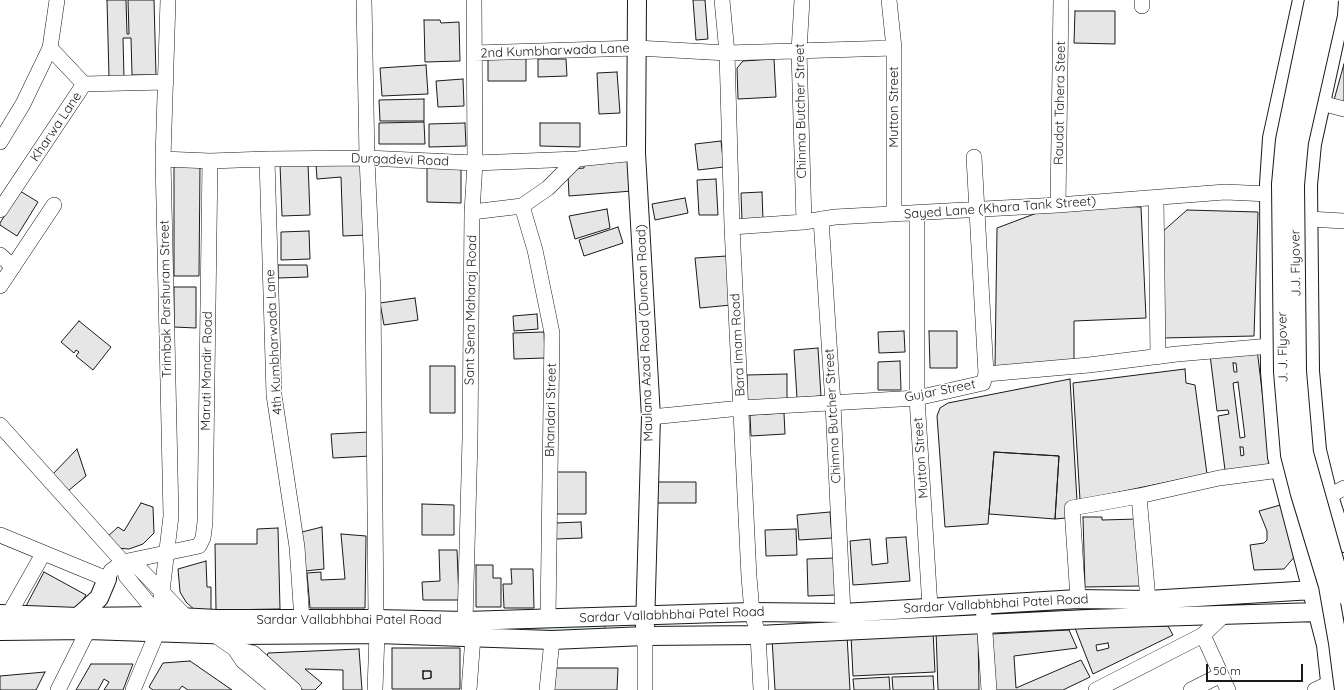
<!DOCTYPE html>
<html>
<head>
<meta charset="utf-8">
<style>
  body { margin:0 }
  #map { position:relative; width:1344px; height:690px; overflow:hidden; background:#fff; font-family:Quicksand,sans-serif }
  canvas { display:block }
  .scale { position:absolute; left:1206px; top:664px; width:97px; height:18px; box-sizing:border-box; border:2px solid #1a1a1a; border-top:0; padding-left:5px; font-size:12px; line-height:14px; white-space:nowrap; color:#1a1a1a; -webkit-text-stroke:3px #fff; paint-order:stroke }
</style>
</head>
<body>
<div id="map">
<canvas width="1344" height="690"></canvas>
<div class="scale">50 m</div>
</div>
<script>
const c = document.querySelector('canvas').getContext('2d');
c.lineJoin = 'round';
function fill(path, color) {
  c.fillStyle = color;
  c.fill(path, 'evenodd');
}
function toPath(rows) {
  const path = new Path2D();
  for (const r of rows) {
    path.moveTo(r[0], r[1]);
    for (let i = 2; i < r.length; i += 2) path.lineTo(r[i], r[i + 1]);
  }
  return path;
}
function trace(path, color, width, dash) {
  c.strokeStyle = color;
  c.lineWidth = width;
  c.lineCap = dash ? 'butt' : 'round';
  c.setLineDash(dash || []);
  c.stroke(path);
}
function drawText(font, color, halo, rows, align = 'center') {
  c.font = font + ' Quicksand,sans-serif';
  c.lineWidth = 3;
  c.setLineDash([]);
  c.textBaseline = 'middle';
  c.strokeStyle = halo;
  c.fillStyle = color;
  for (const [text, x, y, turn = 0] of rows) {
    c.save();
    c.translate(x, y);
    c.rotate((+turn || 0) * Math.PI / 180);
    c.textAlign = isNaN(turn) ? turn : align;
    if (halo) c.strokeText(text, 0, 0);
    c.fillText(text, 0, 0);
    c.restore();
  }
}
const green = toPath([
  [541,624,605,624,605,635,541,635,518,629,541,624]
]);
fill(green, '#e0efe3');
trace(green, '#6a6a6a', 1);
const building = toPath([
  [107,0,126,0,127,34,129,34,128,0,154,0,156,75,132,75,131,38,123,38,124,77,109,77,107,0],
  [693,0,705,0,708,39,696,40,693,0],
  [1075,11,1115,11,1115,44,1074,43,1075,11],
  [424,20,440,20,441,23,459,22,460,61,425,62,424,20],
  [488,56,526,56,526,81,488,81,488,56],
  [538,59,566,59,567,76,538,77,538,59],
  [774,59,776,97,738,99,737,68,743,61,774,59],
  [1344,64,1344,102,1334,100,1344,64],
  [426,65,428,94,382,96,380,68,426,65],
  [617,72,620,113,599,114,597,73,617,72],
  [463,79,464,106,438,107,436,81,463,79],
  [424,99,424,121,380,121,379,100,424,99],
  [424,122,425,144,379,144,379,123,424,122],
  [465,123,466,146,429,147,429,124,465,123],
  [540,123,580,123,580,147,540,146,540,123],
  [721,141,724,167,698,170,695,144,721,141],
  [630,160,632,191,569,196,568,175,572,174,572,169,584,168,584,164,630,160],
  [363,162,366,235,343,236,341,177,317,179,316,164,363,162],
  [308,163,310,215,282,216,280,164,308,163],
  [427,163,461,164,461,203,427,202,427,163],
  [174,166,200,166,199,276,174,276,174,166],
  [716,179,718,215,699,215,697,180,716,179],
  [20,191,38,202,17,236,0,225,0,223,20,191],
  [762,192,763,220,742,221,741,193,762,192],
  [685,198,688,213,655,220,652,204,685,198],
  [1058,205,1141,207,1146,318,1074,321,1074,365,995,367,997,228,1058,205],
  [607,209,610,228,575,239,569,216,607,209],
  [1187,210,1258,212,1254,336,1162,338,1161,233,1187,210],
  [618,227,623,243,584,256,579,240,618,227],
  [309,231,310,259,281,260,281,232,309,231],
  [727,256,731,305,700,308,695,258,727,256],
  [278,265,307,265,308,277,278,278,278,265],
  [174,287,196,287,196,328,174,327,174,287],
  [415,298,418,320,384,325,380,303,415,298],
  [537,314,538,329,514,331,513,316,537,314],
  [79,321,111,347,93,370,76,356,79,352,76,350,74,353,61,342,79,321],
  [904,331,905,352,879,353,878,332,904,331],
  [929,331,957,331,957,368,930,368,929,331],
  [544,332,545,358,514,359,513,333,544,332],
  [818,348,821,396,797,398,794,350,818,348],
  [1257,349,1271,465,1225,470,1218,416,1229,414,1228,410,1217,411,1210,355,1257,349],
  [1233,363,1236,363,1237,372,1234,372,1233,363],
  [1238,382,1245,437,1240,438,1233,383,1238,382],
  [1240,447,1243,447,1244,455,1241,456,1240,447],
  [900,361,901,390,878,390,878,362,900,361],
  [430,366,455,366,455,413,430,413,430,366],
  [1185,369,1186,383,1195,385,1207,474,1080,500,1073,383,1185,369],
  [787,374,787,400,747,401,747,375,787,374],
  [1070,379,1077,501,1066,518,1055,519,1059,456,994,452,988,524,945,527,937,416,940,408,948,403,1070,379],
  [784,413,785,434,751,436,750,415,784,413],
  [370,432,371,456,333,458,331,434,370,432],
  [77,449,86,476,68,491,52,475,77,449],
  [994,452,1059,456,1055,519,989,514,994,452],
  [554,472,586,472,586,514,554,514,554,472],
  [653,482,696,482,696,503,653,503,653,482],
  [141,503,153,507,154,533,143,544,129,549,117,548,106,538,118,527,124,531,141,503],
  [422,504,454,505,454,535,422,535,422,504],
  [1284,504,1296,555,1284,569,1254,570,1250,545,1264,543,1267,540,1267,531,1259,511,1284,504],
  [830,512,832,538,799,540,797,515,830,512],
  [1083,517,1102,517,1102,520,1138,519,1140,586,1085,587,1083,517],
  [581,522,582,538,556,539,556,523,581,522],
  [322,527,324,569,305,571,302,532,322,527],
  [278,528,280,609,216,610,215,544,257,544,257,529,278,528],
  [796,529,797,555,766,556,765,530,796,529],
  [341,534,366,536,365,608,310,608,307,573,321,572,321,580,345,579,341,534],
  [906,537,910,581,853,585,850,541,870,539,872,565,888,563,886,538,906,537],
  [439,550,457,550,459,600,423,600,422,582,440,581,439,550],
  [835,558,836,595,808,596,807,559,835,558],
  [206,561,207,587,211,587,211,614,198,613,186,602,180,592,178,569,206,561],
  [476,565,493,565,493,578,501,578,501,607,476,607,476,565],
  [511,569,533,569,534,608,504,608,503,584,512,584,511,569],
  [44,572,86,595,77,609,43,610,26,606,44,572],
  [1168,626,1173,635,1093,674,1075,628,1168,626],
  [1108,643,1109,648,1097,651,1096,645,1108,643],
  [978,629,979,690,938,690,936,630,978,629],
  [1069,630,1077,648,1014,656,1016,688,1081,660,1090,677,1063,690,994,690,992,634,1069,630],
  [933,631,935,672,853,676,851,635,933,631],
  [847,635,850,690,775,690,772,638,847,635],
  [392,648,460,648,460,689,392,689,392,648],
  [423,671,431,671,431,678,423,679,423,671],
  [359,649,362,690,343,690,343,670,305,669,322,683,315,690,303,690,266,659,268,653,359,649],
  [190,661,232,690,188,690,182,686,179,690,153,690,149,687,163,663,190,661],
  [91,664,133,664,123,690,104,690,109,682,104,679,98,690,76,690,91,664],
  [552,668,618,668,617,690,551,690,552,668],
  [423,671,431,671,431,678,423,679,423,671],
  [45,672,36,690,0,690,0,676,45,672],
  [933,676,934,690,893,690,892,677,933,676],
  [889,677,890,690,854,690,853,679,889,677]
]);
fill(building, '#e6e6e6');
trace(building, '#1a1a1a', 1);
const minor = toPath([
  [364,0,367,158,373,292,376,619],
  [722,0,727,53,732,227,749,577,752,612,758,635,761,690],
  [802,0,799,51,804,222],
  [889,0,894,48,894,214],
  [1142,0,1142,6],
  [474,53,637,48,727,53,894,48],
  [84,84,166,82],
  [1321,103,1344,109],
  [0,142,23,104,50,48,57,0],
  [974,157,986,374],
  [163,159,210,161,267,159,367,158,475,163,577,159,636,153],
  [267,159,274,395,297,547,302,620],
  [1156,197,1158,357],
  [1058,205,1061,0],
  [522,206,535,250,552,333,548,619],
  [0,210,84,84,50,48],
  [472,212,522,206,548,188,577,159],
  [917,214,917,398,930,607],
  [821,219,833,404,843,613],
  [1309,219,1344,221],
  [732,227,804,222,835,217,1058,205,1225,192,1269,194],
  [0,255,13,267],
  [0,286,54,205],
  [651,417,741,408,917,398,983,383,986,374,1089,365,1177,354,1270,346],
  [0,425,123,562,137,566,187,618,193,621],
  [1139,496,1148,600],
  [1329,496,1344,488],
  [0,535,107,579,111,571,123,562,199,546,203,538,205,522,210,161],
  [123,562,126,576,159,616],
  [1078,599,1072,508,1139,496,1219,478,1280,470],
  [983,604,989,690],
  [9,614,43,554],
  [465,621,470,439,472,212,475,163,474,0],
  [212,633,235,649,243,661,278,690],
  [1203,635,1228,690],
  [235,649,253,653,294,690],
  [58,690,88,630],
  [133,690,157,633,171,516,163,159,168,0],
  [375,690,377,634],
  [469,690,473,637],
  [547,690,552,640],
  [645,690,645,636],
  [1096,690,1203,635,1225,614],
  [1191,690,1221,675],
  [1315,690,1330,683]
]);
const major = toPath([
  [637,0,636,153,651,417,645,627],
  [1302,0,1272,138,1269,184,1270,372,1277,457,1326,645,1331,690],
  [1342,0,1340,16,1312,144,1308,185,1310,371,1317,450,1326,487,1344,543],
  [0,614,78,617,159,616,217,619,376,619,465,621,752,612,843,613,1078,599,1148,600,1313,590,1344,586],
  [78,617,99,598,107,579],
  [0,631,88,630,236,635,377,634,552,640,645,636,758,635,1088,619,1318,612,1344,608]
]);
trace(minor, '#1a1a1a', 16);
trace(major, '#1a1a1a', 20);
trace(minor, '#fff', 15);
trace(major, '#fff', 18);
const majorBridge = toPath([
  [1314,0,1285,140,1281,184,1283,372,1290,455,1300,494,1328,586,1338,643,1344,690],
  [1329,0,1328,14,1299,142,1295,185,1297,371,1304,453,1344,595]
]);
trace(majorBridge, '#1a1a1a', 20, []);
trace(majorBridge, '#fff', 18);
drawText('13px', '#1a1a1a', '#fff', [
  ["2nd Kumbharwada Lane",555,51,-2],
  ["Raudat Tahera Steet",1060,103,-89],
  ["Mutton Street",894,107,-90],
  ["Chinma Butcher Street",801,111,-91],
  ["Kharwa Lane",56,127,-56],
  ["Durgadevi Road",400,160,2],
  ["Sayed Lane (Khara Tank Street)",1000,208,-4],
  ["J.J. Flyover",1296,263,-91],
  ["Trimbak Parshuram Street",166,299,-91],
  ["Sant Sena Maharaj Road",471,310,-89],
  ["Maulana Azad Road (Duncan Road)",645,333,-92],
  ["4th Kumbharwada Lane",274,342,-93],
  ["Bara Imam Road",738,345,-93],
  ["J. J. Flyover",1283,347,-91],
  ["Maruti Mandir Road",207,371,-89],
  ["Gujar Street",940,391,-11],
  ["Bhandari Street",551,410,-89],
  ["Chimna Butcher Street",833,416,-93],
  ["Mutton Street",921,458,-94],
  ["Sardar Vallabhbhai Patel Road",996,604,-3],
  ["Sardar Vallabhbhai Patel Road",672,615,-2],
  ["Sardar Vallabhbhai Patel Road",349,620]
]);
</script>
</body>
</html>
